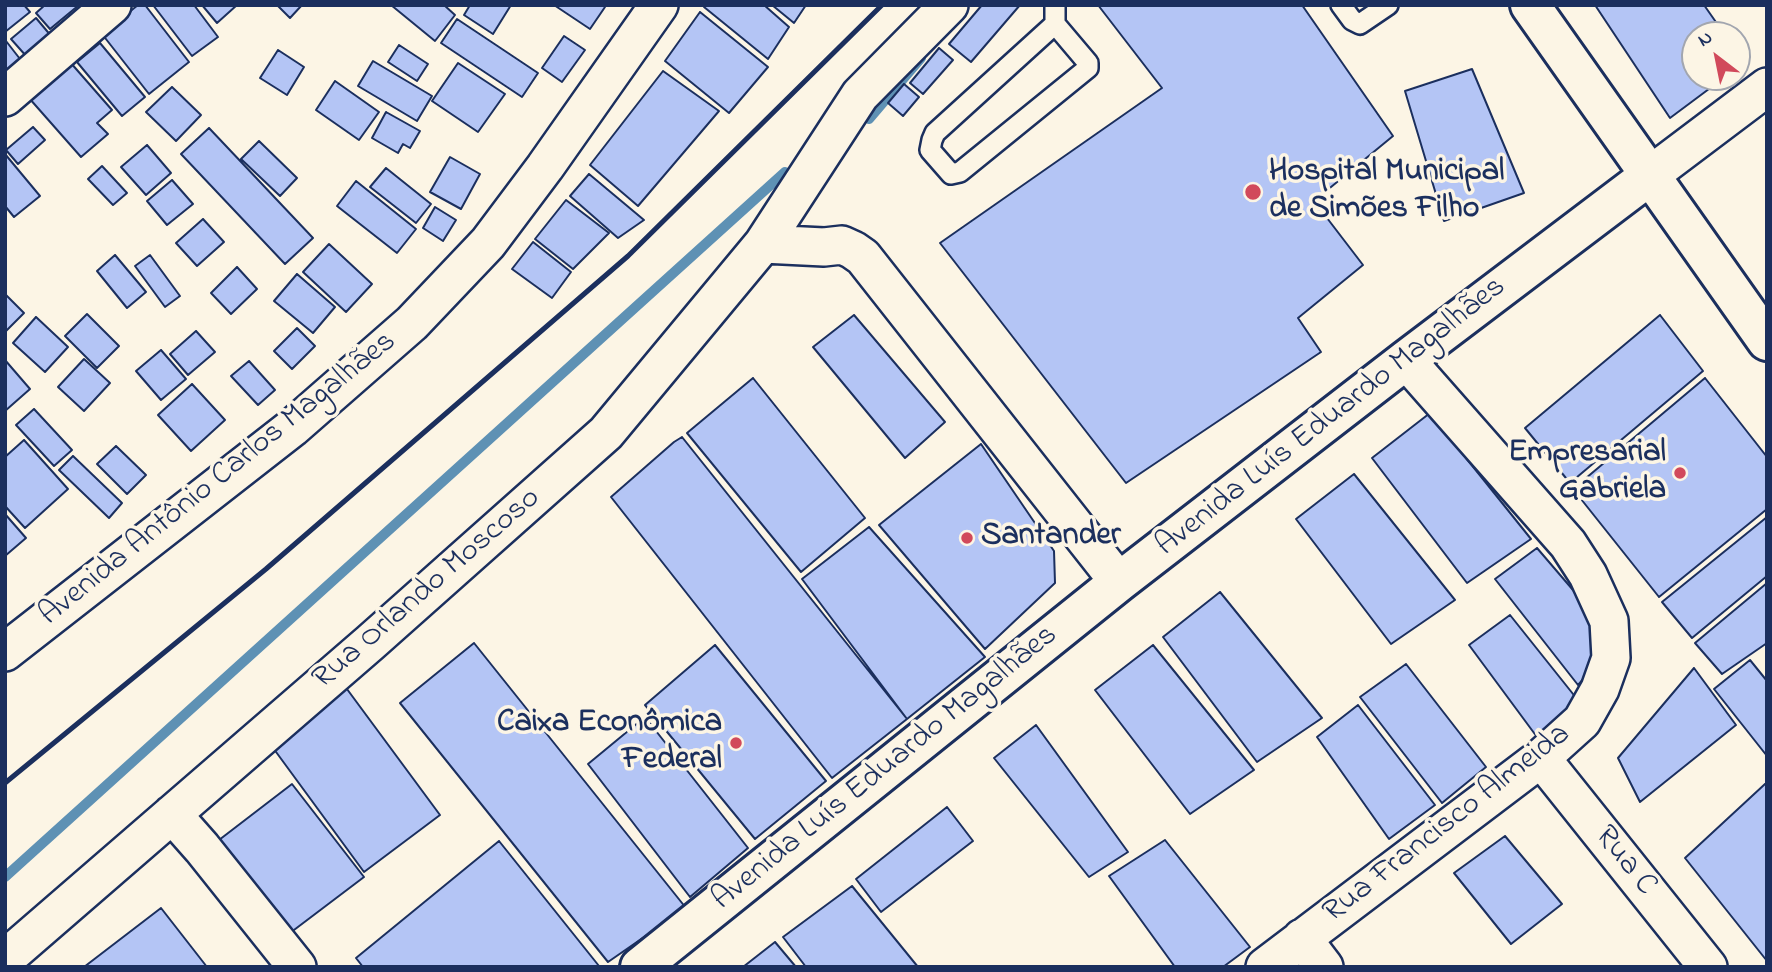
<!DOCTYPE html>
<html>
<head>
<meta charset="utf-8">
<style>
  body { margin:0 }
  #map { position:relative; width:1772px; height:972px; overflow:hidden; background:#fcf5e5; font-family:"Indie Flower",sans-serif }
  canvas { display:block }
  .frame { position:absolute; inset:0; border:7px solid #1b2f5e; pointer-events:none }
  .north { position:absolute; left:1681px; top:21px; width:70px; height:70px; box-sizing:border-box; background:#fcf5e5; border:2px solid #a2a6af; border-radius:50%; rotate:328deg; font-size:19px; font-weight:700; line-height:28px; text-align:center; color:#1b2f5e }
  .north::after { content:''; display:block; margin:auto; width:24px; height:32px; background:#d1495b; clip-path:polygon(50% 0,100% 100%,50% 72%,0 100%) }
</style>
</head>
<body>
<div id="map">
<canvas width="1772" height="972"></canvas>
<div class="frame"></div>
<div class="north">N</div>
</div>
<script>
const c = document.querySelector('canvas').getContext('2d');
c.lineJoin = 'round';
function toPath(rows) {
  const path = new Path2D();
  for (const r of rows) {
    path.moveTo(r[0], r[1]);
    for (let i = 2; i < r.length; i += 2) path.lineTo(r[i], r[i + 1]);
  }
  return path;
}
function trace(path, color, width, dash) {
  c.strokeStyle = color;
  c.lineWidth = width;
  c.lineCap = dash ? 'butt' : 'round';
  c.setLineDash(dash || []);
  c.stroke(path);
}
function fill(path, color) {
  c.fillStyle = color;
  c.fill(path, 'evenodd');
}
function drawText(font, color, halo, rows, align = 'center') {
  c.font = font + ' "Indie Flower",sans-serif';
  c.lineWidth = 7;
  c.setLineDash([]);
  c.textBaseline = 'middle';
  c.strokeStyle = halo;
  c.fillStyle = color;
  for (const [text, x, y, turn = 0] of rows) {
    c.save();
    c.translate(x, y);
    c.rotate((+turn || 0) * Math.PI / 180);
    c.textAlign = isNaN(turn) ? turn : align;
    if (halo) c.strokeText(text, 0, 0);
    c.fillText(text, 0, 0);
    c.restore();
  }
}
trace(toPath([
  [869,119,921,58],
  [5,877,785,172]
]), '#5e91b4', 10);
const building = toPath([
  [5,5,24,5,30,12,5,32,5,5],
  [45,5,79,5,50,29,36,13,45,5],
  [138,5,145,5,189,62,149,94,102,34,138,5],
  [153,5,194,5,218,37,192,56,153,5],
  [202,5,237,5,217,23,202,5],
  [277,5,302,5,290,18,277,5],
  [391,5,444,5,455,15,435,41,391,5],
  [470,5,511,5,493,34,464,15,470,5],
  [554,5,603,5,605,7,590,29,554,5],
  [706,5,764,5,789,27,768,59,704,7,706,5],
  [772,5,806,5,794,23,772,5],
  [982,5,1020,5,971,62,949,44,982,5],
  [1098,5,1302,5,1393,136,1314,201,1363,265,1298,318,1321,352,1126,483,940,243,1162,88,1098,5],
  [1595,5,1704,5,1725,35,1695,35,1695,77,1725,77,1670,118,1595,5],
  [700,12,768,67,729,113,665,61,700,12],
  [36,18,52,37,27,57,11,39,36,18],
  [457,19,538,73,522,97,441,43,457,19],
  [564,36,585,50,562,82,542,68,564,36],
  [6,41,20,59,5,72,5,42,6,41],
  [100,43,145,97,122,116,77,62,100,43],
  [399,45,428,64,417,81,388,62,399,45],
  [939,48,953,60,923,94,910,83,939,48],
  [278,50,304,67,287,95,260,78,278,50],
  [1737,53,1744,63,1737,68,1737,53],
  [373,61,432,96,417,121,358,86,373,61],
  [70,62,112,110,97,123,108,134,81,157,29,98,70,62],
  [458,63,505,94,478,132,432,101,458,63],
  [1472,69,1524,193,1444,221,1405,91,1472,69],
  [663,71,719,111,638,206,590,165,663,71],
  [335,81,379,112,359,140,316,110,335,81],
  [904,84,919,97,903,116,888,103,904,84],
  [172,87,201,115,176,141,146,112,172,87],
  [386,112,420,131,410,148,403,144,398,153,372,138,386,112],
  [33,127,45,140,18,164,6,150,33,127],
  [209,128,313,238,285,264,181,154,209,128],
  [259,141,297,178,280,196,241,159,259,141],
  [147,145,171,173,146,195,121,167,147,145],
  [5,154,40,196,14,217,5,206,5,154],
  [450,157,480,174,461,209,430,192,450,157],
  [102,166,127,193,113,205,88,179,102,166],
  [386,168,431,204,416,223,370,187,386,168],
  [589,174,644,220,618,238,570,196,589,174],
  [172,180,193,204,167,225,147,201,172,180],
  [356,181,416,229,397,253,337,206,356,181],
  [566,200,609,233,573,269,535,239,566,200],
  [435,207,456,220,443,241,423,228,435,207],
  [203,219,224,242,197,266,176,243,203,219],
  [533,242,571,272,552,298,512,269,533,242],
  [329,244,372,284,346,312,303,272,329,244],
  [115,255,146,292,127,308,97,271,115,255],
  [150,255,180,296,165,307,135,266,150,255],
  [237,267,257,289,231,314,211,293,237,267],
  [297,274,335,307,313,333,274,301,297,274],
  [5,294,24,313,5,332,5,294],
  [87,314,119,346,97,368,65,336,87,314],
  [854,315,945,422,905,458,813,347,854,315],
  [1660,315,1703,371,1570,483,1525,428,1660,315],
  [36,317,68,347,45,372,13,343,36,317],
  [297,328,315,346,292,369,274,351,297,328],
  [196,331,215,352,188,375,170,354,196,331],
  [161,350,186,379,161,400,136,371,161,350],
  [84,359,110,383,84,411,58,387,84,359],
  [5,360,30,389,5,411,5,360],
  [249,361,275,390,258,405,231,376,249,361],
  [753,378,865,518,801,572,687,433,753,378],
  [1705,378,1767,457,1767,509,1659,597,1573,489,1705,378],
  [192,384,225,420,191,451,158,415,192,384],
  [34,409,72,450,54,466,16,425,34,409],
  [1430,413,1531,539,1467,583,1372,458,1430,413],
  [682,437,907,719,832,778,611,497,674,442,682,437],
  [24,440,68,489,25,528,5,506,5,457,24,440],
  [981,444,1054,551,1055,583,985,649,879,525,981,444],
  [116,446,146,475,127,494,97,464,116,446],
  [73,456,122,503,109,518,59,470,73,456],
  [1354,474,1455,600,1391,644,1296,519,1354,474],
  [5,514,26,538,5,556,5,514],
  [1767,517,1767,576,1692,638,1662,602,1767,517],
  [869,527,985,657,907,719,802,579,869,527],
  [1537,548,1573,590,1600,625,1601,659,1578,685,1495,579,1537,548],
  [1767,583,1767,643,1722,674,1695,643,1767,583],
  [1220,592,1322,718,1257,762,1163,637,1220,592],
  [1510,615,1581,704,1537,737,1469,645,1510,615],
  [474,643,686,908,608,962,400,703,474,643],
  [715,645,826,781,755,839,645,705,715,645],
  [1153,645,1254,770,1190,814,1095,690,1153,645],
  [1750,660,1767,681,1767,756,1714,689,1750,660],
  [1406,664,1486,767,1442,803,1360,697,1406,664],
  [1694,668,1736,725,1640,802,1618,758,1694,668],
  [344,685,440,815,364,872,268,741,344,685],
  [1358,705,1435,805,1389,839,1317,737,1358,705],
  [645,717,748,848,690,897,588,764,645,717],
  [1036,725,1128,852,1089,877,994,758,1036,725],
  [292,784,364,877,290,933,219,840,292,784],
  [1765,784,1767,786,1767,961,1685,858,1765,784],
  [947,807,973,841,881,912,856,879,947,807],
  [1505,836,1562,904,1511,944,1454,873,1505,836],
  [1165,840,1250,947,1223,967,1175,967,1109,876,1165,840],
  [499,841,599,966,363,967,356,958,499,841],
  [852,886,918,967,806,967,783,937,852,886],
  [161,908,207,967,84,967,161,908],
  [775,942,796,967,743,967,775,942]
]);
fill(building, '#b4c5f5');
trace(building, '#1b2f5e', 2);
const lane = toPath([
  [1341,5,1352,20,1360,24,1388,5],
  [1055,24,935,133,932,140,930,150,951,174,960,172,1088,68,1088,63,1055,24,1055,5]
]);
const street = toPath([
  [5,97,112,5],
  [1649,176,1767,87],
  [763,244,824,247,842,245,853,250,863,257,1119,582],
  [5,652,292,428,412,323,488,243,545,167,659,5],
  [1541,758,1708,967],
  [172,814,202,848,297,967],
  [1302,938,1324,967],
  [5,959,371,642,606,433,763,244,860,95,949,5],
  [1265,967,1541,758,1582,721,1600,689,1611,658,1609,621,1588,575,1568,544,1406,360]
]);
const secondary = toPath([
  [1530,5,1767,341],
  [640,967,1119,582,1406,360,1649,176]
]);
trace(lane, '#1b2f5e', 24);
trace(street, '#1b2f5e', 42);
trace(secondary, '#1b2f5e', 44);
trace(lane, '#fcf5e5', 19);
trace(street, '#fcf5e5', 37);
trace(secondary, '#fcf5e5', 38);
trace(toPath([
  [5,783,266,569,628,256,882,5]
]), '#1b2f5e', 5);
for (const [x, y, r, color] of [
  [1253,192,9,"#d1495b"],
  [1680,473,7,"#d1495b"],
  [967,538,7,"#d1495b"],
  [736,743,7,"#d1495b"]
]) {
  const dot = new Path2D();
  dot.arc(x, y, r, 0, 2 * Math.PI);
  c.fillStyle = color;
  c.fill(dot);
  trace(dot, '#fcf5e5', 2.5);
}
drawText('bold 32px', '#1b2f5e', '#fcf5e5', [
  ["Hospital Municipal",1269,174],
  ["de Simões Filho",1269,211],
  ["Empresarial",1666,455,"right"],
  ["Gabriela",1666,492,"right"],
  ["Santander",981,538],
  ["Caixa Econômica",722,725,"right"],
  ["Federal",722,762,"right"]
], 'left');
drawText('32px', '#1b2f5e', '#fcf5e5', [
  ["Avenida Luís Eduardo Magalhães",1332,418,-38],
  ["Avenida Antônio Carlos Magalhães",219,480,-39],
  ["Rua Orlando Moscoso",428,590,-41],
  ["Avenida Luís Eduardo Magalhães",886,769,-39],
  ["Rua Francisco Almeida",1448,825,-38],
  ["Rua C",1624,862,51]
]);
</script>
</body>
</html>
